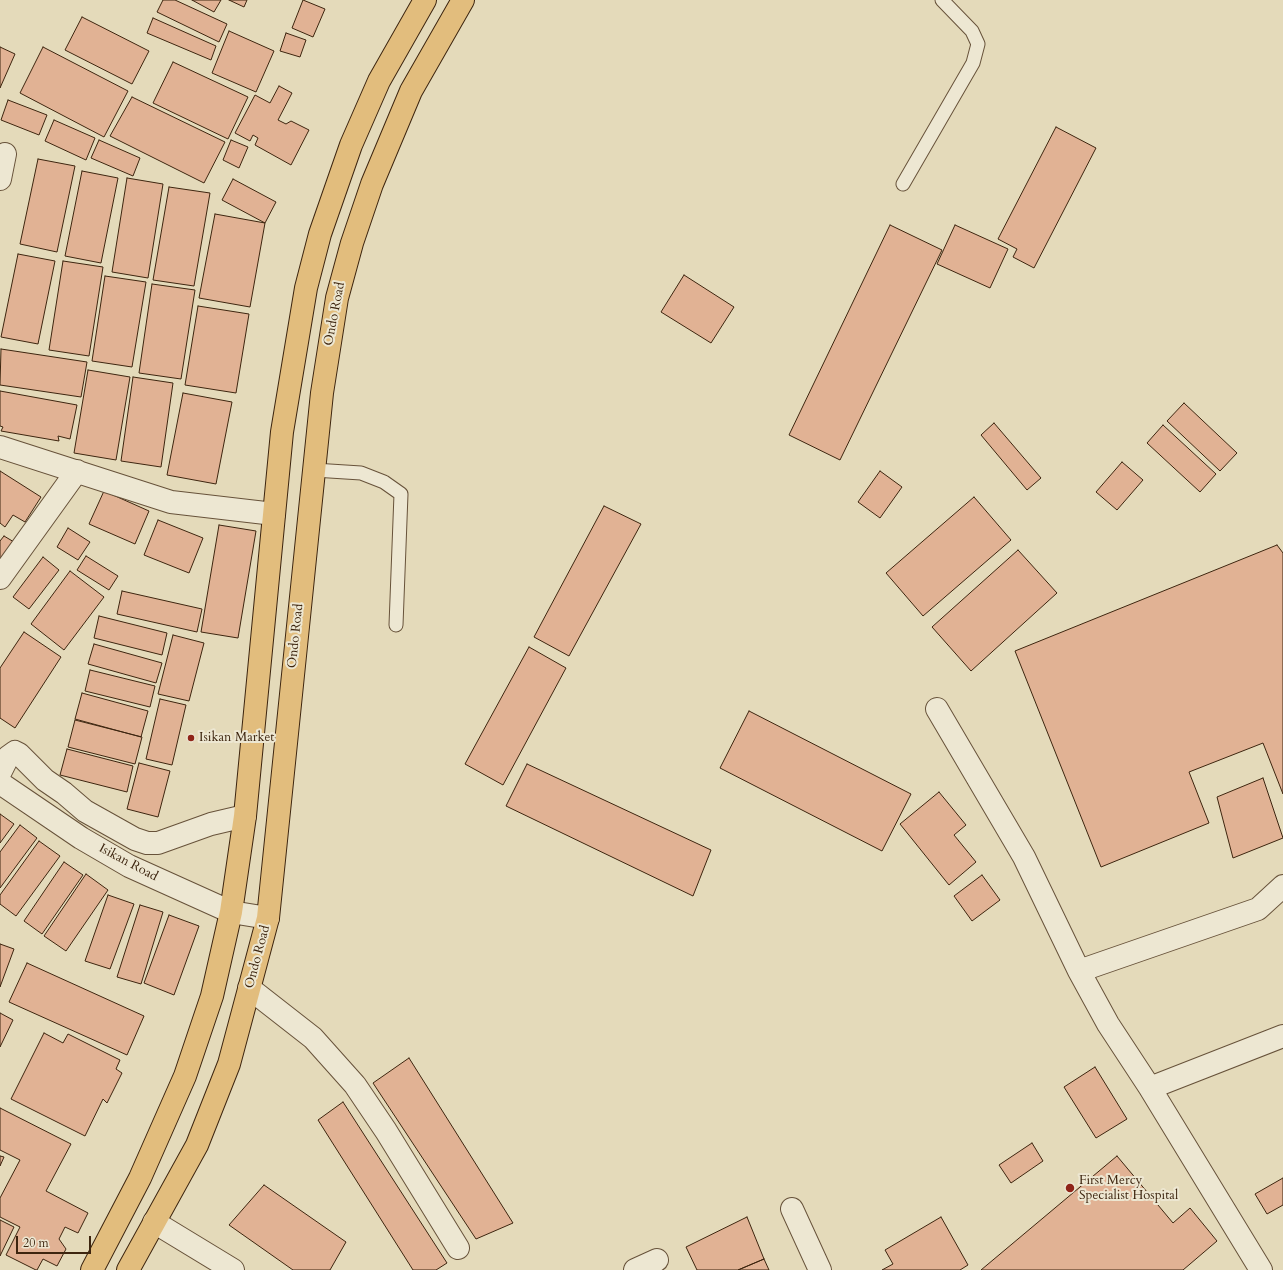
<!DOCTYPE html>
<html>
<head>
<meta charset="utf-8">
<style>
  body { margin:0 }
  #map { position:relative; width:1283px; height:1270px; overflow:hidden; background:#e4daba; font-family:Cardo,serif }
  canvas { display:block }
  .scale { position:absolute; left:16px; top:1236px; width:75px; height:18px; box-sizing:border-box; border:2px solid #3d250f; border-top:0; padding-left:5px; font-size:12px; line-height:14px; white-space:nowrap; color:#3d250f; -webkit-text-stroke:3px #ede7d2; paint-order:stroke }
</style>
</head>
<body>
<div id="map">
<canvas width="1283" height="1270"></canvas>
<div class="scale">20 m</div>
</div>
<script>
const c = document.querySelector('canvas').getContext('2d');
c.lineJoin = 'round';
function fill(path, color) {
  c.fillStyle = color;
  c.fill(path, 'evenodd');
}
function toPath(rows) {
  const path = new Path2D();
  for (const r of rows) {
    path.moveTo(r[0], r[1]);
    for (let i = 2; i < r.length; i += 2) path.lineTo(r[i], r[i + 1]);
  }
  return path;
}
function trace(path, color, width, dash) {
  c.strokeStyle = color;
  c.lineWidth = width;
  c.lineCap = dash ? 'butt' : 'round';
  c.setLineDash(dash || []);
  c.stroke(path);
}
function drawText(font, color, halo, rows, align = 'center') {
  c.font = font + ' Cardo,serif';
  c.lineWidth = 4;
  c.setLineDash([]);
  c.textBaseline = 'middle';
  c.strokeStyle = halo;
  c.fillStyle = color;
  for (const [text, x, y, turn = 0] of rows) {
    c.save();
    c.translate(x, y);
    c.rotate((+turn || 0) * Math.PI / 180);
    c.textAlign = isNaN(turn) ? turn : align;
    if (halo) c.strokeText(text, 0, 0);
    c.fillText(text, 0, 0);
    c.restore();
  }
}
const building = toPath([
  [163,0,175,0,227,24,219,42,157,12,163,0],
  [192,0,221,0,214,12,192,0],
  [229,0,247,0,244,7,229,0],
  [303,0,325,9,313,37,292,28,303,0],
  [82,17,149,51,132,84,65,50,82,17],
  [153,18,216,46,211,60,147,33,153,18],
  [229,31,274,51,256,92,212,73,229,31],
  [286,33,306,40,300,57,280,51,286,33],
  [0,47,15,54,0,88,0,47],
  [43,47,128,91,104,137,20,93,43,47],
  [173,62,248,97,228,139,153,103,173,62],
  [279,86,292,93,278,120,286,124,291,121,309,130,291,165,255,145,258,138,253,135,250,141,235,133,255,95,270,103,279,86],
  [132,97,225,142,204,183,110,136,132,97],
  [8,100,47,115,39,135,1,120,8,100],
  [54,120,95,138,86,160,45,141,54,120],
  [1056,127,1096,148,1034,268,1013,257,1017,249,998,239,1056,127],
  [99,140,140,158,133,176,91,158,99,140],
  [231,140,248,147,239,168,223,160,231,140],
  [38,159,75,166,57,252,20,244,38,159],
  [82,171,118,178,101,263,65,256,82,171],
  [127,178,163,184,148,278,112,272,127,178],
  [233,179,276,202,265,223,222,200,233,179],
  [169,187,210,193,194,286,153,280,169,187],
  [215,214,265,223,250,307,199,298,215,214],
  [890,225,942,250,840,460,789,435,890,225],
  [955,225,1008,249,990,288,937,264,955,225],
  [18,254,55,261,38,344,1,337,18,254],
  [63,261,103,267,89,356,49,350,63,261],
  [684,275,734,307,711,343,661,312,684,275],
  [105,276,146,282,132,367,92,361,105,276],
  [152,284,195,290,181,379,139,373,152,284],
  [198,306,249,314,236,393,185,385,198,306],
  [1,349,87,362,81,397,0,385,1,349],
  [88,370,130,377,116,460,74,453,88,370],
  [133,377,173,383,161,467,121,461,133,377],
  [0,391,77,405,70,439,58,436,59,441,1,431,3,427,0,426,0,391],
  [183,393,232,402,216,484,167,475,183,393],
  [1184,403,1237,453,1220,471,1167,421,1184,403],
  [994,423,1041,478,1027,490,981,435,994,423],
  [1163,425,1216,474,1200,492,1147,443,1163,425],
  [1122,462,1143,480,1117,510,1096,492,1122,462],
  [0,471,41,497,25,522,13,515,5,527,0,523,0,471],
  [880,471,902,487,880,518,858,502,880,471],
  [104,491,149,511,135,544,89,524,104,491],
  [974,497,1011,540,923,616,886,573,974,497],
  [604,506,641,524,569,656,534,637,604,506],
  [158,520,203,538,189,573,144,555,158,520],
  [219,525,256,531,238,638,201,632,219,525],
  [68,528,90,542,78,560,57,547,68,528],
  [4,536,14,542,0,562,0,541,4,536],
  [1277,545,1283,553,1283,794,1263,743,1189,772,1209,823,1101,867,1015,651,1277,545],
  [1018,550,1057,593,971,671,932,627,1018,550],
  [86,556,118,576,109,590,77,570,86,556],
  [43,557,59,570,29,609,13,597,43,557],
  [70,571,104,597,64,650,31,624,70,571],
  [122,591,202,609,197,632,117,614,122,591],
  [99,616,167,633,162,655,94,638,99,616],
  [24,632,61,657,15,728,0,718,0,668,24,632],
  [173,635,204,643,189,701,158,694,173,635],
  [94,644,162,663,156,683,88,664,94,644],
  [529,647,566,668,503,785,465,764,529,647],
  [90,670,155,686,150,707,85,691,90,670],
  [82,693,148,711,141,737,75,719,82,693],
  [160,699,186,705,172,765,146,759,160,699],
  [749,711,911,794,882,851,720,768,749,711],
  [75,720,142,737,135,764,68,747,75,720],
  [67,749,133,766,127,792,60,775,67,749],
  [139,763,170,771,158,817,127,809,139,763],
  [527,764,711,850,693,896,506,806,527,764],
  [1263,778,1283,838,1233,858,1217,797,1263,778],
  [939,792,966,825,954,835,976,862,949,885,900,824,939,792],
  [0,814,14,824,0,843,0,814],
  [20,825,37,838,0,888,0,852,20,825],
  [39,841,60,856,16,916,0,904,0,895,39,841],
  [64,862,83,875,42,934,24,921,64,862],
  [86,874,108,890,66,951,44,936,86,874],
  [982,875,1000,900,972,921,954,896,982,875],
  [108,895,134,904,110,969,85,961,108,895],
  [140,905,163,912,141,984,117,977,140,905],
  [169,915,199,926,174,995,144,983,169,915],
  [0,944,14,949,0,987,0,944],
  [27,963,144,1016,127,1055,9,1002,27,963],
  [0,1013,13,1020,0,1047,0,1013],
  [44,1033,63,1043,68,1034,120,1060,116,1069,122,1073,107,1103,103,1099,85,1136,11,1099,44,1033],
  [409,1058,513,1223,476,1239,373,1083,409,1058],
  [1095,1067,1127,1119,1096,1138,1064,1087,1095,1067],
  [343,1102,447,1263,436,1270,413,1270,318,1120,343,1102],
  [0,1108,71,1144,46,1191,88,1213,78,1233,65,1227,59,1239,66,1249,57,1266,43,1259,37,1270,36,1270,6,1255,20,1227,0,1217,0,1198,20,1160,0,1150,0,1108],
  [1032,1143,1043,1161,1011,1183,999,1165,1032,1143],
  [0,1156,4,1157,0,1166,0,1156],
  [1117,1156,1173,1223,1190,1208,1217,1241,1183,1270,981,1270,1117,1156],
  [1283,1178,1283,1205,1267,1214,1255,1194,1283,1178],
  [264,1185,346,1242,330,1270,293,1270,229,1225,264,1185],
  [747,1217,764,1259,738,1270,697,1270,686,1247,747,1217],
  [941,1217,968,1265,960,1270,882,1270,893,1264,885,1250,941,1217],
  [0,1220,14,1227,0,1256,0,1220],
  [764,1259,769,1270,738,1270,764,1259]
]);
fill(building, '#e1b294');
trace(building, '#3d250f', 1);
const lane = toPath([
  [903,184,973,63,978,44,972,31,942,0],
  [314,470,361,473,384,482,401,494,396,625]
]);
const street = toPath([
  [0,179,5,154],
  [0,447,171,502,274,514],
  [0,578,77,471],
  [937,709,1024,857,1079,971,1108,1024,1150,1088,1261,1270],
  [0,773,8,757,15,752,19,754,45,780,64,793,85,811,135,839,147,843,158,843,211,824,245,816],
  [0,783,81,838,129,866,231,912,268,918],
  [1079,971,1258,909,1283,886],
  [249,988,313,1038,355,1085,386,1131,458,1248],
  [1150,1088,1283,1036],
  [792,1209,820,1270],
  [154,1222,233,1270],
  [635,1270,657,1260]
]);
const primary = toPath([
  [92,1270,140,1178,185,1076,212,996,231,912,245,816,282,432,306,288,320,234,351,145,379,81,425,0],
  [128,1270,197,1145,229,1064,268,918,322,393,337,298,352,243,372,184,411,91,463,0]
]);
trace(lane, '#67523a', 15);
trace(street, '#67523a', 24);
trace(primary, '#3d250f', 24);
trace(lane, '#ede7d2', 13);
trace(street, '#ede7d2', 22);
trace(primary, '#e2bd7d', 22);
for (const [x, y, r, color] of [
  [191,738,4,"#8f2418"],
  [1070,1188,5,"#8f2418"]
]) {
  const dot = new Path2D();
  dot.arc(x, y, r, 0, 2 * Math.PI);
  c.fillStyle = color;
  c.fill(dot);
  trace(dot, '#ede7d2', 1.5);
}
drawText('13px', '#3d250f', '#ede7d2', [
  ["Ondo Road",335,314,-79],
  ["Ondo Road",296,636,-84],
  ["Isikan Road",128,863,28],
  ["Ondo Road",258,957,-75]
]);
drawText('13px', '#3d250f', '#ede7d2', [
  ["Isikan Market",199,738],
  ["First Mercy",1079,1181],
  ["Specialist Hospital",1079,1196]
], 'left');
</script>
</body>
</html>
